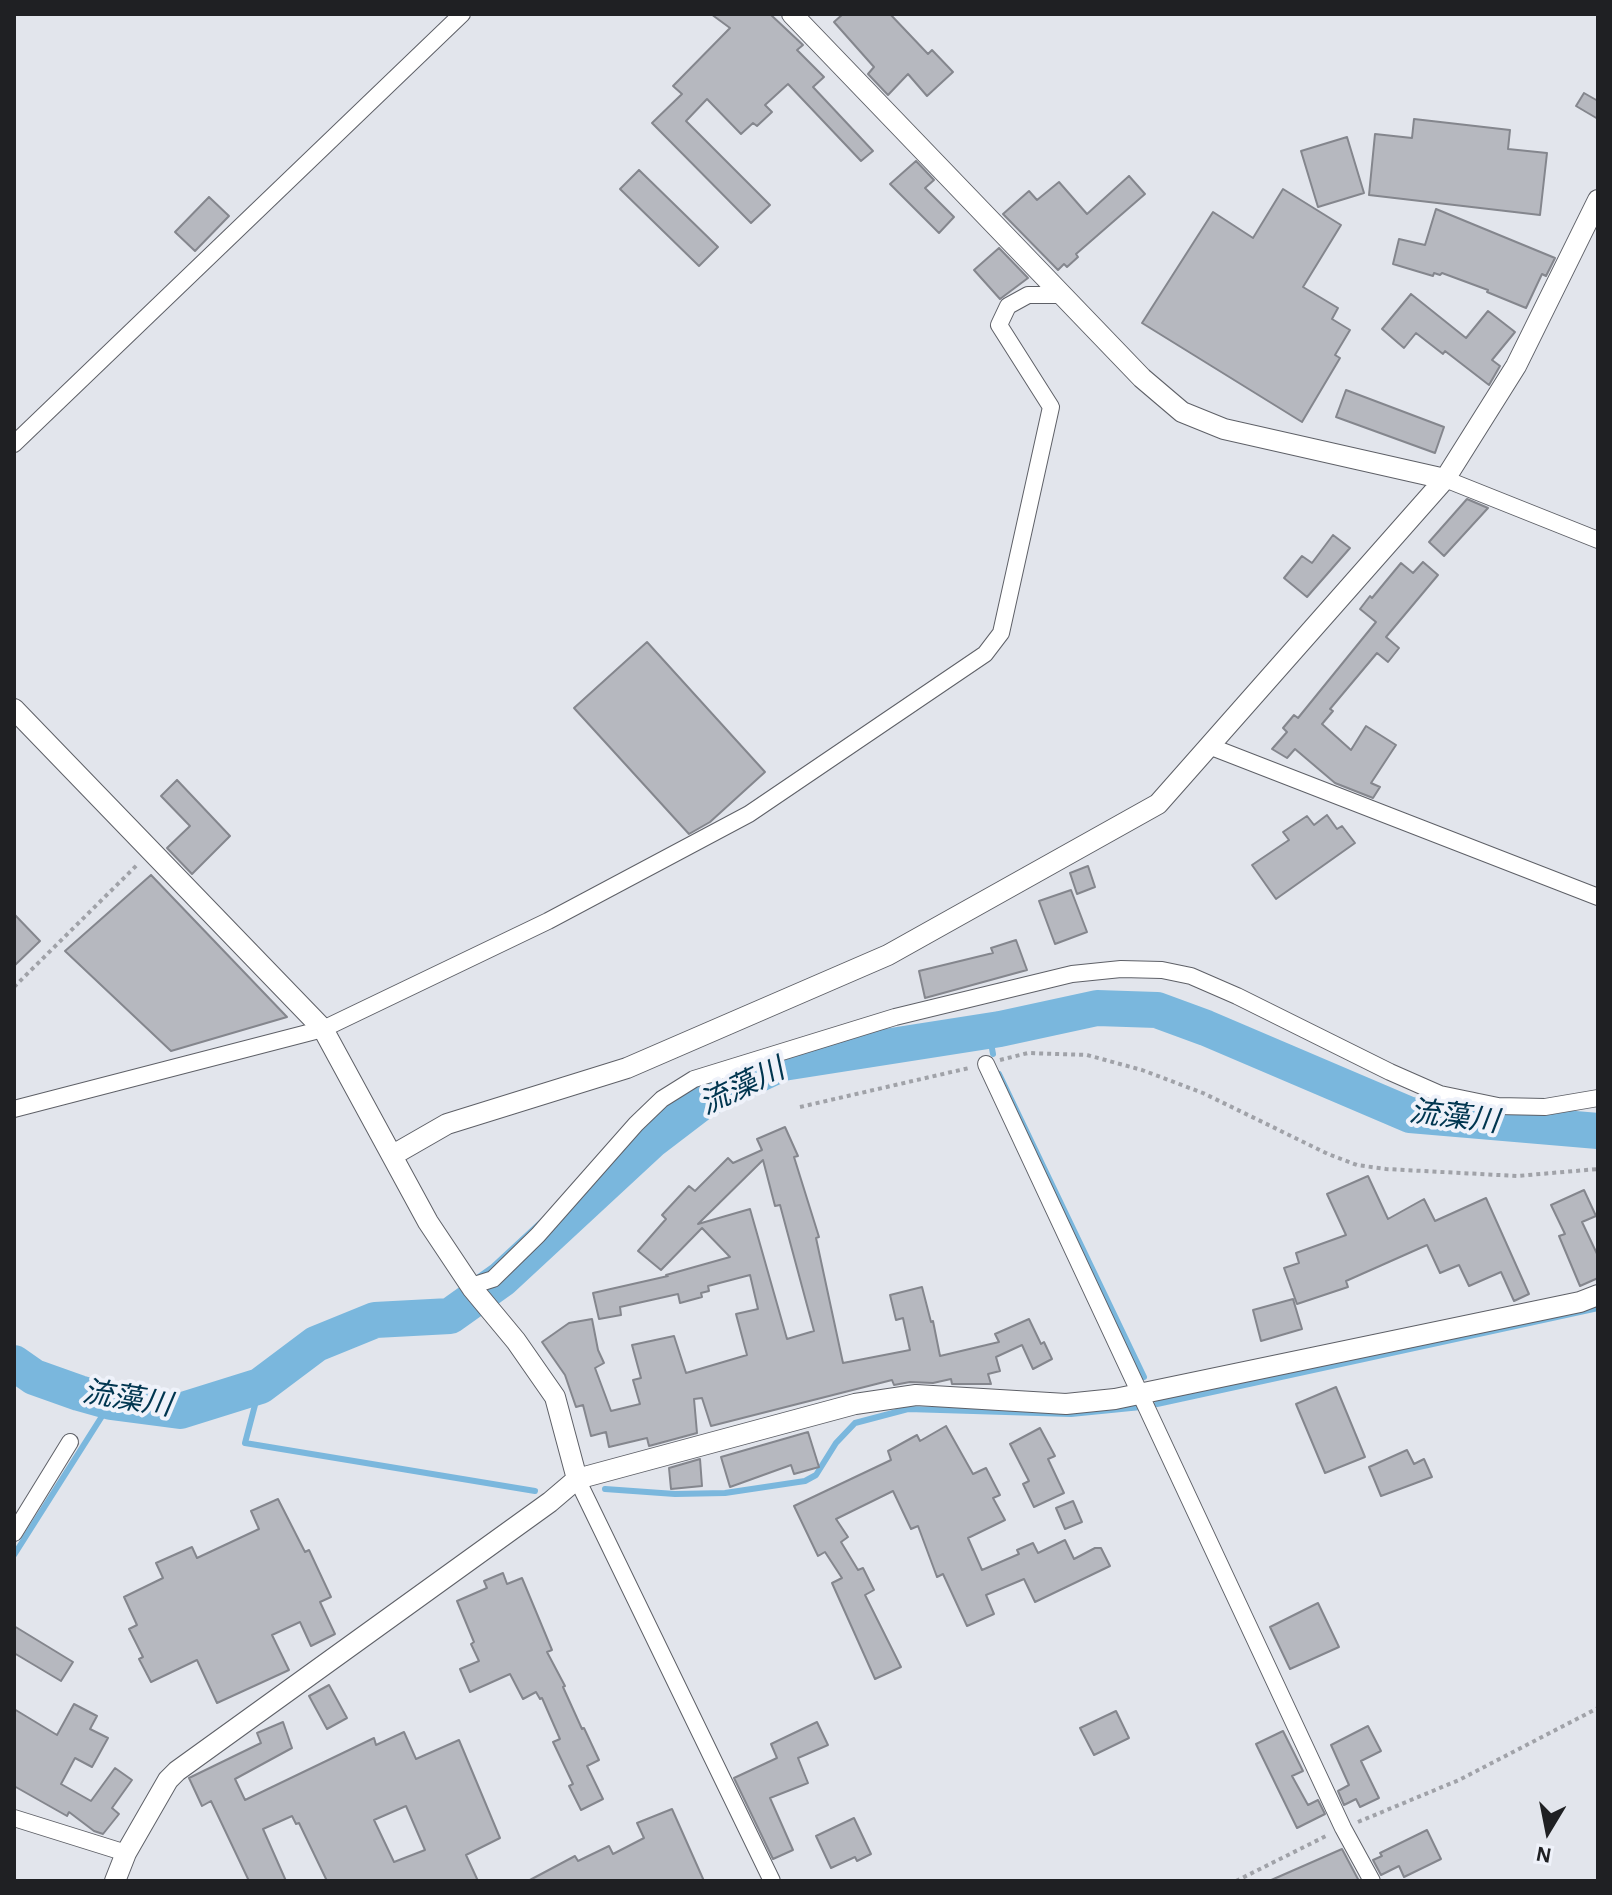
<!DOCTYPE html>
<html>
<head>
<meta charset="utf-8">
<style>
  body { margin:0 }
  #map { position:relative; width:1612px; height:1895px; overflow:hidden; background:#e2e5ec; font-family:"Alegreya Sans",sans-serif }
  canvas { display:block }
  .frame { position:absolute; inset:0; border:16px solid #1f2023; pointer-events:none }
  .north { position:absolute; left:1508px; top:1791px; width:80px; height:80px; -webkit-text-stroke:6px #eff2fa; paint-order:stroke; rotate:190deg; font-size:22px; font-weight:700; line-height:32px; text-align:center; color:#1f2023 }
  .north::after { content:''; display:block; margin:auto; width:28px; height:36px; background:#1f2023; clip-path:polygon(50% 0,100% 100%,50% 72%,0 100%) }
</style>
</head>
<body>
<div id="map">
<canvas width="1612" height="1895"></canvas>
<div class="frame"></div>
<div class="north">N</div>
</div>
<script>
const c = document.querySelector('canvas').getContext('2d');
c.lineJoin = 'round';
function toPath(rows) {
  const path = new Path2D();
  for (const r of rows) {
    path.moveTo(r[0], r[1]);
    for (let i = 2; i < r.length; i += 2) path.lineTo(r[i], r[i + 1]);
  }
  return path;
}
function trace(path, color, width, dash) {
  c.strokeStyle = color;
  c.lineWidth = width;
  c.lineCap = dash ? 'butt' : 'round';
  c.setLineDash(dash || []);
  c.stroke(path);
}
function fill(path, color) {
  c.fillStyle = color;
  c.fill(path, 'evenodd');
}
function drawText(font, color, halo, rows, align = 'center') {
  c.font = font + ' "Alegreya Sans","Noto Sans JP",sans-serif';
  c.lineWidth = 8;
  c.setLineDash([]);
  c.textBaseline = 'middle';
  c.strokeStyle = halo;
  c.fillStyle = color;
  for (const [text, x, y, turn = 0] of rows) {
    c.save();
    c.translate(x, y);
    c.rotate((+turn || 0) * Math.PI / 180);
    c.textAlign = isNaN(turn) ? turn : align;
    if (halo) c.strokeText(text, 0, 0);
    c.fillText(text, 0, 0);
    c.restore();
  }
}
trace(toPath([
  [993,1054,991,1043,1000,1029],
  [999,1074,1144,1377],
  [260,1386,245,1443,535,1491],
  [1157,1404,1598,1308],
  [605,1489,675,1494,725,1493,805,1481,816,1475,836,1443,855,1423,908,1409,1071,1414,1141,1407],
  [14,1555,111,1402]
]), '#7ab7dd', 6);
trace(toPath([
  [14,1363,34,1377,79,1393,111,1402,180,1411,260,1386,316,1344,375,1320,450,1316,502,1279,651,1141,706,1099,783,1063,1000,1029,1097,1008,1157,1010,1206,1028,1410,1115,1598,1131]
]), '#7ab7dd', 36);
const building = toPath([
  [711,14,770,14,803,45,797,50,824,77,813,87,873,151,861,161,788,84,765,105,772,112,757,126,753,123,741,134,707,99,686,121,770,205,751,223,652,123,682,94,673,86,730,28,711,14],
  [843,14,890,14,928,54,932,50,953,72,927,96,908,74,888,95,868,74,874,67,834,22,843,14],
  [1584,93,1598,101,1598,119,1576,106,1584,93],
  [1414,119,1510,130,1508,149,1547,153,1540,215,1369,195,1375,134,1412,138,1414,119],
  [1347,137,1364,193,1318,207,1301,151,1347,137],
  [916,161,934,180,925,188,954,217,939,233,890,184,916,161],
  [639,170,718,247,699,266,620,189,639,170],
  [1129,176,1145,194,1076,254,1078,257,1067,267,1064,264,1058,270,1003,214,1029,191,1037,200,1059,182,1087,214,1129,176],
  [1283,189,1341,225,1303,287,1338,308,1332,319,1350,330,1335,355,1340,358,1302,422,1142,323,1213,212,1253,238,1283,189],
  [209,197,229,216,195,251,175,232,209,197],
  [1436,209,1555,258,1546,276,1542,274,1526,308,1487,292,1488,290,1442,273,1440,275,1434,273,1433,276,1393,264,1399,239,1425,245,1436,209],
  [999,248,1028,278,1000,299,974,270,999,248],
  [1411,294,1466,338,1488,311,1515,332,1492,360,1500,366,1489,385,1445,351,1443,354,1416,333,1404,348,1382,329,1411,294],
  [1346,390,1444,427,1435,453,1336,417,1346,390],
  [1467,499,1488,508,1444,556,1429,542,1467,499],
  [1333,535,1350,548,1307,597,1284,578,1302,556,1312,563,1333,535],
  [1423,562,1438,575,1386,637,1399,648,1388,662,1377,653,1330,709,1333,711,1322,724,1351,750,1366,726,1396,745,1371,783,1380,787,1373,798,1335,783,1295,749,1287,758,1272,749,1287,732,1283,728,1294,715,1298,718,1376,622,1360,609,1370,596,1372,598,1401,563,1413,573,1423,562],
  [647,642,765,772,710,822,689,834,574,708,647,642],
  [177,780,230,836,192,874,167,848,190,826,161,796,177,780],
  [1327,815,1337,829,1342,826,1355,843,1276,899,1252,865,1289,840,1283,832,1307,816,1314,825,1327,815],
  [1088,866,1095,887,1077,894,1070,873,1088,866],
  [151,875,287,1017,171,1051,65,951,151,875],
  [1071,890,1087,932,1055,944,1039,901,1071,890],
  [14,914,40,941,14,966,14,914],
  [1016,940,1027,970,925,998,919,971,993,953,991,948,1016,940],
  [785,1127,798,1156,794,1157,819,1237,816,1238,843,1363,910,1350,903,1318,896,1320,890,1295,922,1287,931,1322,933,1321,940,1356,999,1342,995,1334,1029,1319,1041,1344,1044,1342,1052,1359,1033,1369,1022,1345,996,1357,1000,1371,988,1374,991,1384,952,1384,951,1379,933,1383,910,1382,894,1385,892,1380,711,1426,702,1398,694,1399,697,1433,649,1446,647,1438,609,1447,606,1432,591,1436,583,1405,576,1407,565,1375,542,1342,569,1323,592,1319,598,1350,604,1363,595,1368,611,1411,640,1404,633,1380,641,1378,632,1345,674,1336,686,1373,747,1355,736,1314,758,1309,750,1275,708,1286,709,1291,701,1293,702,1297,680,1303,678,1294,620,1307,621,1315,599,1319,593,1293,668,1276,666,1275,730,1257,702,1228,661,1270,638,1251,666,1219,662,1215,689,1186,695,1191,728,1158,733,1163,762,1150,757,1139,785,1127],
  [763,1160,775,1206,780,1205,814,1331,787,1339,750,1209,698,1224,763,1160],
  [1368,1176,1388,1219,1424,1199,1435,1221,1486,1198,1529,1294,1514,1301,1501,1272,1469,1286,1459,1265,1440,1273,1427,1245,1346,1281,1348,1287,1297,1304,1284,1268,1299,1263,1296,1253,1346,1235,1327,1194,1368,1176],
  [1584,1190,1596,1216,1582,1222,1598,1256,1598,1278,1580,1286,1559,1236,1565,1234,1551,1205,1584,1190],
  [1293,1299,1302,1329,1261,1341,1253,1310,1293,1299],
  [1336,1387,1365,1457,1325,1473,1296,1404,1336,1387],
  [946,1426,973,1474,986,1468,1000,1495,993,1498,1005,1520,968,1538,982,1570,1019,1554,1017,1550,1033,1543,1038,1553,1065,1540,1074,1559,1095,1548,1101,1548,1110,1566,1035,1602,1024,1579,986,1595,994,1614,967,1626,943,1574,937,1577,918,1526,911,1529,893,1491,836,1519,848,1537,841,1542,858,1570,863,1568,874,1590,865,1595,901,1667,875,1679,832,1583,842,1578,825,1552,818,1556,794,1506,891,1460,888,1451,917,1435,920,1441,946,1426],
  [1040,1428,1055,1456,1048,1459,1064,1493,1034,1507,1023,1484,1029,1481,1010,1444,1040,1428],
  [808,1432,819,1467,794,1474,791,1465,730,1487,721,1457,808,1432],
  [1407,1450,1414,1464,1424,1459,1432,1477,1381,1496,1369,1467,1407,1450],
  [700,1459,702,1486,671,1489,669,1468,700,1459],
  [278,1499,305,1552,309,1550,331,1597,320,1602,335,1634,311,1646,300,1622,272,1635,289,1670,217,1703,197,1660,151,1682,139,1659,143,1657,129,1629,137,1625,124,1597,163,1578,156,1563,192,1547,197,1558,259,1529,251,1511,278,1499],
  [1073,1501,1082,1522,1065,1529,1056,1508,1073,1501],
  [503,1573,507,1584,522,1578,552,1650,547,1652,565,1686,563,1687,582,1729,584,1728,599,1760,587,1766,603,1799,581,1810,569,1786,573,1784,553,1742,560,1739,542,1698,540,1699,536,1692,523,1699,510,1674,470,1692,460,1669,479,1661,471,1644,474,1642,457,1601,487,1588,484,1581,503,1573],
  [1318,1603,1339,1647,1290,1669,1270,1627,1318,1603],
  [14,1626,73,1662,61,1681,14,1653,14,1626],
  [329,1685,347,1718,327,1729,309,1696,329,1685],
  [74,1704,97,1716,90,1729,108,1738,92,1767,75,1758,61,1784,91,1801,115,1768,132,1780,112,1808,119,1814,103,1834,94,1831,69,1812,67,1816,14,1786,14,1709,57,1735,74,1704],
  [1116,1711,1129,1738,1094,1755,1080,1728,1116,1711],
  [283,1722,292,1748,235,1779,245,1800,374,1738,376,1745,404,1732,416,1759,459,1740,500,1838,466,1855,478,1881,327,1881,299,1823,296,1824,292,1816,263,1829,286,1881,249,1881,211,1801,202,1806,189,1778,261,1743,257,1733,283,1722],
  [406,1806,425,1850,394,1862,374,1820,406,1806],
  [817,1722,828,1745,798,1758,808,1783,770,1798,793,1850,773,1859,734,1778,777,1758,771,1744,817,1722],
  [1368,1726,1381,1751,1361,1761,1379,1798,1360,1807,1356,1799,1344,1805,1338,1791,1349,1785,1331,1745,1368,1726],
  [1283,1731,1303,1771,1292,1776,1308,1805,1318,1800,1325,1814,1297,1828,1256,1744,1283,1731],
  [672,1809,704,1881,528,1881,575,1856,578,1861,609,1846,613,1854,644,1838,637,1823,672,1809],
  [854,1818,871,1854,857,1861,855,1857,831,1868,816,1836,854,1818],
  [1427,1830,1441,1859,1404,1877,1399,1866,1381,1875,1373,1860,1382,1856,1380,1853,1427,1830],
  [1342,1849,1359,1881,1269,1881,1342,1849]
]);
fill(building, '#b6b8bf');
trace(building, '#84868d', 2);
const minor = toPath([
  [14,444,462,14],
  [1445,479,1598,540],
  [1209,746,1598,897],
  [986,1064,1343,1828,1372,1881],
  [14,1109,323,1029,548,921,749,814,985,654,1001,633,1051,407,999,325,1008,306,1028,295,1062,295],
  [471,1286,493,1279,538,1235,636,1124,662,1099,694,1079,895,1017,1072,974,1121,969,1162,970,1191,976,1237,996,1390,1072,1440,1094,1498,1106,1545,1107,1598,1098],
  [577,1479,772,1881],
  [14,1533,70,1442],
  [14,1818,126,1853]
]);
const tertiary = toPath([
  [792,14,1142,378,1182,412,1224,429,1445,479],
  [14,709,323,1029,428,1222,472,1288,516,1341,555,1397,577,1479],
  [393,1155,447,1124,627,1068,888,955,1158,804,1445,479,1516,366,1598,200],
  [115,1881,126,1853,168,1780,177,1771,550,1502,577,1479,855,1404,916,1395,1066,1404,1115,1399,1580,1302,1598,1295]
]);
trace(minor, '#5e6067', 18);
trace(tertiary, '#5e6067', 22);
trace(toPath([
  [14,987,137,865],
  [1000,1060,1028,1053,1087,1055,1142,1070,1203,1093,1328,1154,1357,1165,1386,1169,1517,1176,1598,1169],
  [800,1107,969,1068],
  [1358,1822,1459,1780,1598,1708],
  [1236,1881,1328,1835]
]), '#a0a2a8', 4, [4, 4]);
trace(minor, '#fff', 16);
trace(tertiary, '#fff', 20);
drawText('italic 30px', '#013650', '#eff2fa', [
  ["流藻川",742,1087,-26],
  ["流藻川",1454,1117,7],
  ["流藻川",127,1399,9]
]);
</script>
</body>
</html>
